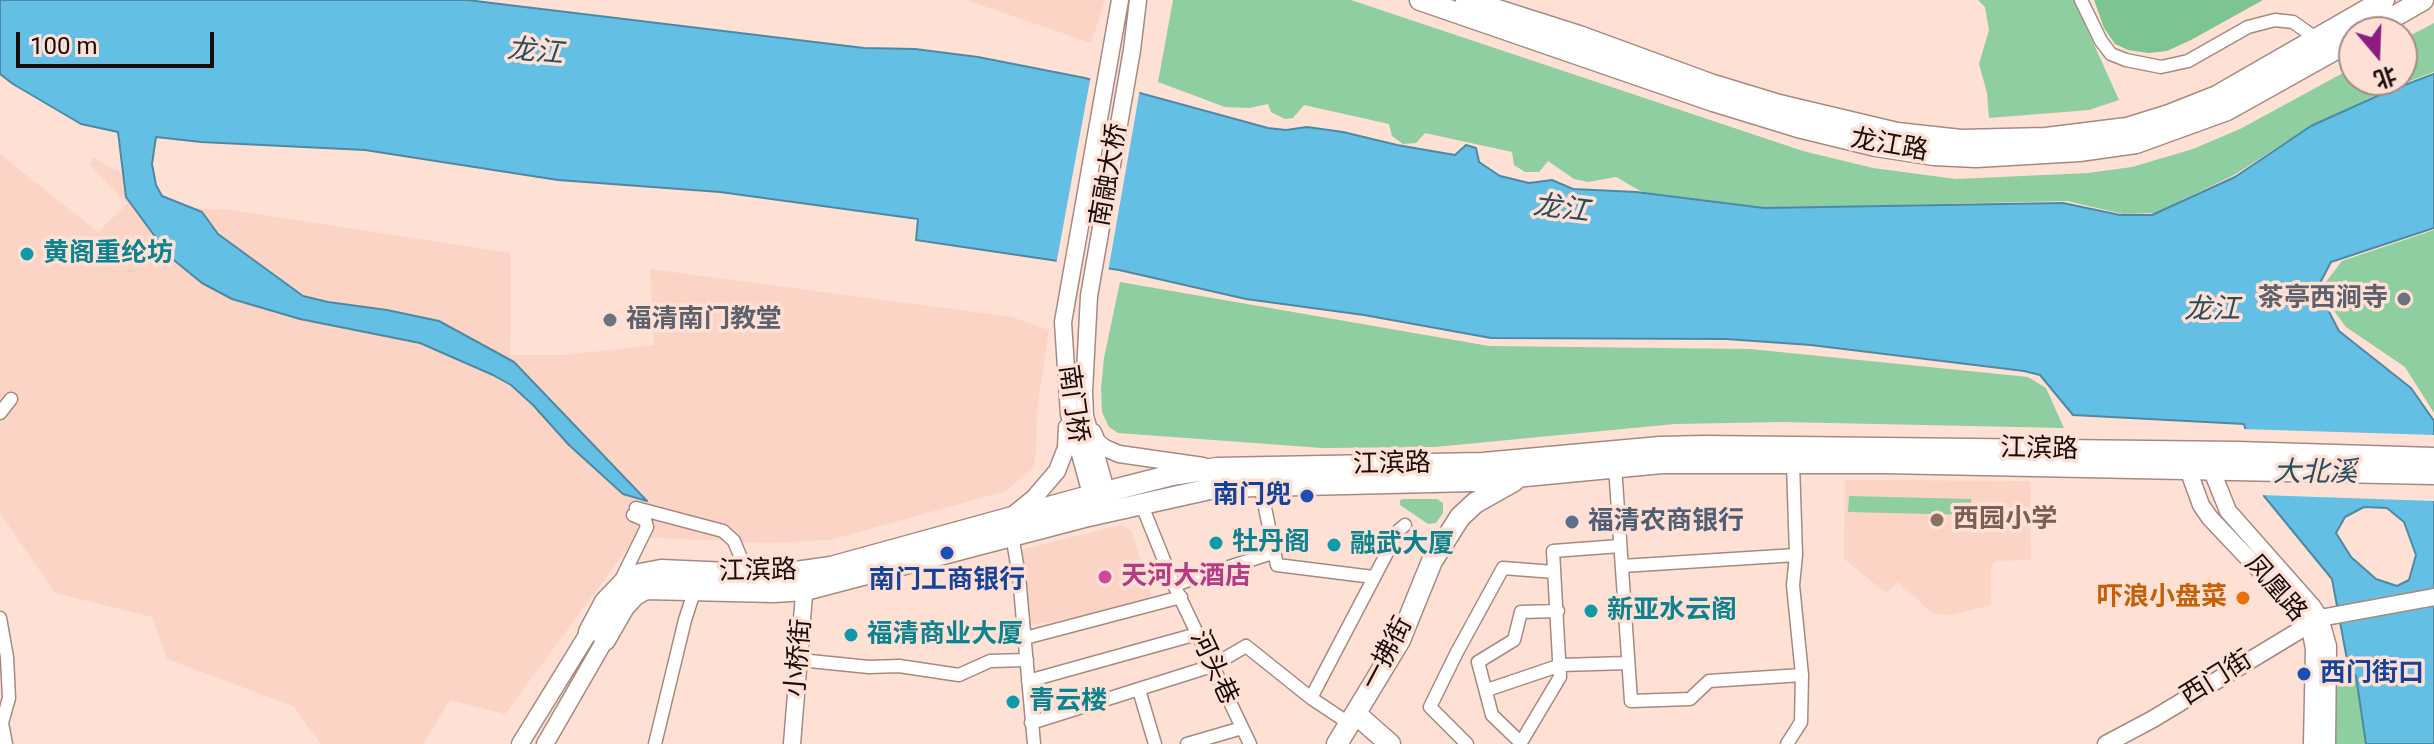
<!DOCTYPE html>
<html>
<head>
<meta charset="utf-8">
<style>
  body { margin:0 }
  #map { position:relative; width:2434px; height:744px; overflow:hidden; background:#ffe0d5; font-family:Roboto,"Noto Sans SC",sans-serif }
  canvas { display:block }
  .north { position:absolute; left:2338px; top:16px; width:80px; height:80px; box-sizing:border-box; background:#ffe0d5; border:2px solid #a28c84; border-radius:50%; rotate:161deg; font-size:22px; font-weight:700; line-height:32px; text-align:center; color:#170d0a }
  .north::after { content:''; display:block; margin:auto; width:28px; height:36px; background:#8c1c7f; clip-path:polygon(50% 0,100% 100%,50% 72%,0 100%) }
  .scale { position:absolute; left:16px; top:32px; width:198px; height:36px; box-sizing:border-box; border:4px solid #170d0a; border-top:0; padding-left:10px; font-size:24px; line-height:28px; white-space:nowrap; color:#170d0a; -webkit-text-stroke:6px #ffe0d5; paint-order:stroke }
</style>
</head>
<body>
<div id="map">
<canvas width="2434" height="744"></canvas>
<div class="north">北</div>
<div class="scale">100 m</div>
</div>
<script>
const c = document.querySelector('canvas').getContext('2d');
c.lineJoin = 'round';
function fill(path, color) {
  c.fillStyle = color;
  c.fill(path, 'evenodd');
}
function toPath(rows) {
  const path = new Path2D();
  for (const r of rows) {
    path.moveTo(r[0], r[1]);
    for (let i = 2; i < r.length; i += 2) path.lineTo(r[i], r[i + 1]);
  }
  return path;
}
function trace(path, color, width, dash) {
  c.strokeStyle = color;
  c.lineWidth = width;
  c.lineCap = dash ? 'butt' : 'round';
  c.setLineDash(dash || []);
  c.stroke(path);
}
function drawText(font, color, halo, rows, align = 'center') {
  c.font = font + ' Roboto,"Noto Sans SC",sans-serif';
  c.lineWidth = 7;
  c.setLineDash([]);
  c.textBaseline = 'middle';
  c.strokeStyle = halo;
  c.fillStyle = color;
  for (const [text, x, y, turn = 0] of rows) {
    c.save();
    c.translate(x, y);
    c.rotate((+turn || 0) * Math.PI / 180);
    c.textAlign = isNaN(turn) ? turn : align;
    if (halo) c.strokeText(text, 0, 0);
    c.fillText(text, 0, 0);
    c.restore();
  }
}
fill(toPath([
  [966,0,1105,0,1091,43],
  [0,154,98,232,127,204,89,164,93,157,179,207,231,210,510,253,510,355,565,355,654,345,650,269,1012,317,1049,330,1037,410,1036,452,1033,468,1006,491,830,540,768,543,636,537,505,714,450,700,423,744,321,744,293,706,167,659,152,617,55,593,0,513],
  [1845,480,2030,481,2031,560,1996,561,1991,567,1991,605,1951,615,1933,614,1898,582,1886,593,1844,559],
  [1121,525,1132,531,1154,606,1028,625,1020,550]
]), '#fbd4c6');
fill(toPath([
  [1173,0,1351,0,1803,151,1873,168,1956,179,2088,173,2132,167,2193,149,2240,129,2354,67,2354,80,2402,80,2402,40,2434,23,2434,72,2386,90,2311,126,2234,175,2155,213,2123,214,2067,201,1768,208,1642,192,1616,177,1588,182,1574,179,1548,161,1539,172,1525,172,1514,165,1512,152,1425,133,1416,143,1403,144,1392,136,1389,124,1304,105,1293,118,1285,119,1271,112,1268,104,1249,108,1225,107,1158,82],
  [1978,0,2074,0,2119,100,2089,110,1989,118,1987,93,1979,64,1989,30,1985,7],
  [2434,230,2434,413,2405,367,2346,327,2331,307,2325,283,2342,261],
  [1120,282,1489,346,1750,349,2028,377,2046,388,2064,428,1783,422,1675,424,1435,447,1322,448,1118,433,1109,427,1102,412,1101,389,1104,358],
  [1849,496,1971,499,1971,515,1848,512],
  [1403,499,1437,499,1443,503,1443,513,1436,523,1428,524,1400,505,1400,500],
  [2356,675,2366,744,2334,744,2331,676]
]), '#8ecea0');
fill(toPath([
  [2094,0,2263,0,2191,40,2167,51,2149,53,2128,50,2115,44,2104,28]
]), '#7cc491');
const water = toPath([
  [0,0,467,0,864,48,915,49,978,57,1085,78,1268,128,1286,130,1307,127,1343,132,1397,145,1455,155,1466,145,1476,148,1479,162,1500,176,1529,183,1552,180,1573,189,1636,192,1764,208,2063,203,2120,215,2152,215,2235,177,2311,126,2386,92,2434,74,2434,228,2331,262,2320,283,2325,304,2339,331,2411,388,2434,421,2434,744,2366,744,2356,676,2349,670,2332,579,2264,496,2244,424,2073,415,2040,375,2024,371,1811,345,1726,339,1491,338,1364,315,1246,299,1119,270,916,240,918,219,720,192,558,180,365,150,201,142,156,137,152,164,156,185,162,196,202,212,218,234,303,296,328,302,387,310,439,321,514,362,647,501,623,494,569,445,533,405,511,385,493,375,420,343,300,319,232,299,202,283,170,257,126,197,118,132,81,124,13,84,0,74,0,0],
  [2364,507,2387,508,2404,522,2416,555,2409,580,2397,586,2376,579,2351,557,2336,533,2345,517,2364,507]
]);
fill(water, '#63c0e4');
trace(water, '#4c8aa3', 2);
fill(toPath([
  [1091,75,1140,89,1108,272,1056,265],
  [2241,429,2434,435,2434,501,2260,495]
]), '#ffe0d5');
const minor = toPath([
  [2081,0,2101,41,2111,54,2126,60,2161,67,2188,61,2248,27,2275,20,2293,22,2317,39],
  [0,413,11,399],
  [1615,466,1631,701,1690,699,1709,681,1802,675],
  [1260,484,1277,565,1373,577],
  [1141,503,1174,585,1250,744],
  [636,508,723,531,734,541,743,563,755,571],
  [1012,535,1019,576,1034,744],
  [1622,566,1796,555],
  [620,582,647,527,645,520,633,515],
  [1174,585,1272,553],
  [0,618,7,657,9,698,2,723,6,744],
  [1025,638,1181,597],
  [800,660,869,667,899,666,959,675,990,661,1027,660],
  [1028,681,1197,634],
  [1139,690,1155,744],
  [1487,690,1561,665,1627,663],
  [1311,698,1399,530,1405,525],
  [1031,723,1212,666,1246,646,1311,698,1350,724],
  [1520,742,1492,715,1478,662,1514,640,1521,612,1558,611],
  [655,744,685,620,695,589],
  [1187,744,1242,728],
  [1467,744,1430,707,1457,652,1503,568,1554,572],
  [1520,744,1560,677,1553,551,1620,546],
  [1787,744,1801,722,1802,675,1793,585,1796,555,1793,463]
]);
const tertiary = toPath([
  [1093,432,1097,442,1105,448,1119,454,1203,466],
  [2185,461,2201,505,2210,518,2299,612,2311,633,2314,649,2312,744],
  [2208,461,2228,511,2312,606,2320,618,2328,646,2327,744],
  [1109,501,1085,416,1084,391,1089,296,1132,50,1138,0],
  [1094,505,1069,414,1063,322,1120,0],
  [1013,515,1034,498,1057,471,1066,448,1067,427],
  [520,744,589,632],
  [545,744,605,640],
  [792,744,805,582],
  [2106,744,2153,719,2320,618,2434,597]
]);
const primary = toPath([
  [1420,0,1713,101,1798,127,1876,146,1934,155,1976,157,2079,151,2136,143,2227,110,2354,39],
  [1466,0,1579,36,1710,84,1779,105,1897,133,1961,140,2046,138,2127,128,2169,115,2217,96,2384,0],
  [2367,32,2423,0],
  [589,632,605,602,626,580,640,574,661,570,775,575,831,567,1078,499,1172,475,1217,468,1483,463,1660,447,1705,446,2237,452,2434,458],
  [605,640,624,607,635,595,646,589,774,592,805,590,1084,517,1219,487,1473,481,1662,463,1884,463,2434,474],
  [1356,714,1390,744],
  [1337,744,1400,640,1432,561,1460,517,1475,503,1514,481]
]);
trace(minor, '#a68a80', 15);
trace(tertiary, '#a68a80', 19);
trace(primary, '#a68a80', 23);
trace(minor, '#fff', 12);
trace(tertiary, '#fff', 16);
trace(primary, '#fff', 20);
for (const [x, y, r, color] of [
  [27,254,8,"#0f9aa8"],
  [2404,299,8,"#6b7280"],
  [610,320,8,"#6b7280"],
  [1307,496,8,"#1a4fb4"],
  [1937,520,8,"#8d6e63"],
  [1572,522,8,"#5c6f8a"],
  [1216,543,8,"#0f9aa8"],
  [1334,545,8,"#0f9aa8"],
  [947,553,8,"#1a4fb4"],
  [1105,577,8,"#d1479c"],
  [2243,598,8,"#e8710a"],
  [1591,611,8,"#0f9aa8"],
  [851,635,8,"#0f9aa8"],
  [2304,674,8,"#1a4fb4"],
  [1013,702,8,"#0f9aa8"]
]) {
  const dot = new Path2D();
  dot.arc(x, y, r, 0, 2 * Math.PI);
  c.fillStyle = color;
  c.fill(dot);
  trace(dot, '#ffe0d5', 3);
}
drawText('26px', '#170d0a', '#ffe0d5', [
  ["龙江路",1889,146,10],
  ["南融大桥",1110,175,-80],
  ["南门桥",1072,404,82],
  ["江滨路",2039,450,1],
  ["江滨路",1392,465,-1],
  ["江滨路",758,572,-1],
  ["凤凰路",2275,589,49],
  ["一拂街",1388,654,-62],
  ["小桥街",800,658,-85],
  ["河头巷",1213,668,65],
  ["西门街",2217,679,-32]
]);
drawText('bold 26px', '#0d838f', '#ffe0d5', [
  ["黄阁重纶坊",43,254],
  ["牡丹阁",1232,543],
  ["融武大厦",1350,545],
  ["新亚水云阁",1607,611],
  ["福清商业大厦",867,635],
  ["青云楼",1029,702]
], 'left');
drawText('bold 26px', '#5b616d', '#ffe0d5', [
  ["茶亭西涧寺",2388,299],
  ["福清南门教堂",626,320,"left"]
], 'right');
drawText('bold 26px', '#164399', '#ffe0d5', [
  ["南门兜",1291,496],
  ["南门工商银行",947,581,"center"],
  ["西门街口",2320,674,"left"]
], 'right');
drawText('bold 26px', '#785e54', '#ffe0d5', [
  ["西园小学",1953,520]
], 'left');
drawText('bold 26px', '#4e5e75', '#ffe0d5', [
  ["福清农商银行",1588,522]
], 'left');
drawText('bold 26px', '#b23c85', '#ffe0d5', [
  ["天河大酒店",1121,577]
], 'left');
drawText('bold 26px', '#c56008', '#ffe0d5', [
  ["吓浪小盘菜",2227,598]
], 'right');
drawText('italic 28px', '#264e5e', '#ffe0d5', [
  ["龙江",535,53,5],
  ["龙江",1561,210,7],
  ["龙江",2212,311],
  ["大北溪",2315,474]
]);
</script>
</body>
</html>
